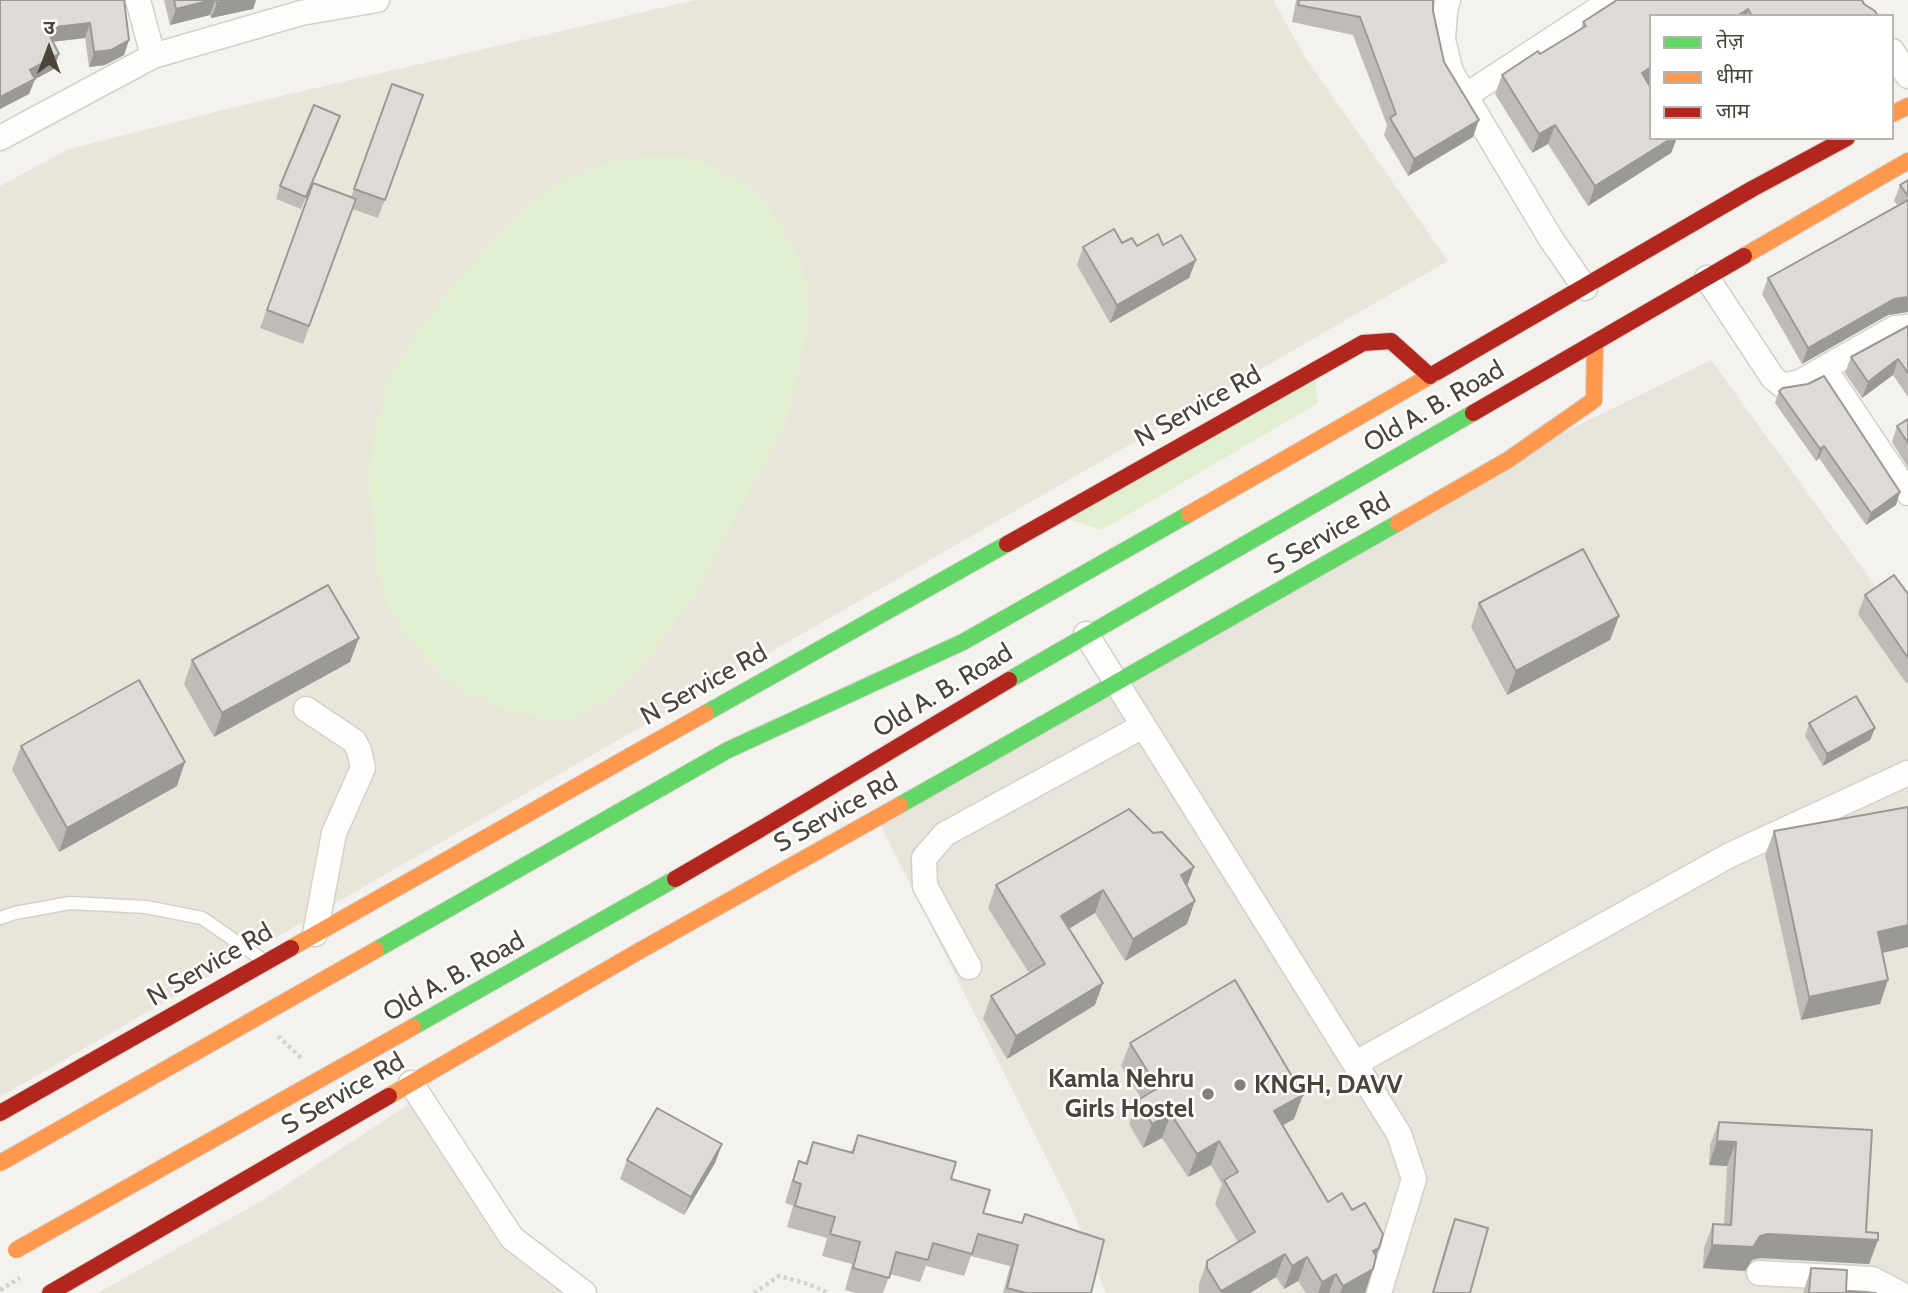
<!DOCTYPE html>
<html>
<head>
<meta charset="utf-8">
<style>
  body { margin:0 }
  #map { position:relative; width:1908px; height:1293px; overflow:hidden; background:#f4f2ee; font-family:Cabin,"Noto Sans Devanagari",sans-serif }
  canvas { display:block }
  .legend { position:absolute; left:1649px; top:14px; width:245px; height:126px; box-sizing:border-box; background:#fff; border:2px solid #b7b4b0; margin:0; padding:9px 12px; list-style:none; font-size:21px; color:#4b4439 }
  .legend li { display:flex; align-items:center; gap:14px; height:35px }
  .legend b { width:35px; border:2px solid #b7b4b0 }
  .north { position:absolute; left:14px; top:14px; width:70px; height:70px; -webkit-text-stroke:5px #fff; paint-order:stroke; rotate:0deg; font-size:19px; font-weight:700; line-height:28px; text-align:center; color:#4b4439 }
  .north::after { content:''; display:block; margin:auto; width:24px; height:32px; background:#4b4439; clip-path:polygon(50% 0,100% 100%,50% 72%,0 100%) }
</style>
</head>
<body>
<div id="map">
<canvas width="1908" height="1293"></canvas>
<ul class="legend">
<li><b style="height:9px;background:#63d668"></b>तेज़</li>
<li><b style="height:9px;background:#ff974d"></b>धीमा</li>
<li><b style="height:9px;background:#b3261e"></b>जाम</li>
</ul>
<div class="north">उ</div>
</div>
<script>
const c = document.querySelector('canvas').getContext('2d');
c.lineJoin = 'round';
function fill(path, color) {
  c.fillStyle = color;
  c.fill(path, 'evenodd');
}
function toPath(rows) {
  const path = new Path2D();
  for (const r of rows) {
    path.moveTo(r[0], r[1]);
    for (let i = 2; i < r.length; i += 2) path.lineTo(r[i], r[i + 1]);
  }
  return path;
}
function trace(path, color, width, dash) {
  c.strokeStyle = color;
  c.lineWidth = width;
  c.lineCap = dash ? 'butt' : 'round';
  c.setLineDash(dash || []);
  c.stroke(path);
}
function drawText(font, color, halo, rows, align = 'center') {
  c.font = font + ' Cabin,sans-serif';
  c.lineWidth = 5;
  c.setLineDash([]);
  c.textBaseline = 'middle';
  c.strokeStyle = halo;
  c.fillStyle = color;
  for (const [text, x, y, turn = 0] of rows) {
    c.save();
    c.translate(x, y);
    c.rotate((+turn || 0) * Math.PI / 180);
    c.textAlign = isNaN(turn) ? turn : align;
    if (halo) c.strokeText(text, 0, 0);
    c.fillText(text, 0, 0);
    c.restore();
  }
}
fill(toPath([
  [1711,360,1908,631,1908,1293,1106,1293,1072,1209,877,818,1508,460]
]), '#e7e4dc');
fill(toPath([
  [695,0,1273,0,1305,57,1448,261,0,1097,0,186,69,149,243,105],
  [421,1096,512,1238,584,1293,98,1293,263,1200]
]), '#eae5da');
fill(toPath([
  [654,155,683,156,713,166,747,185,771,210,788,237,803,266,808,300,807,332,787,421,696,592,651,656,628,680,602,703,576,719,555,721,509,712,467,693,443,677,408,640,388,609,376,566,372,521,368,474,375,428,388,381,417,332,458,278,504,230,539,196,567,178,619,159],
  [1314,370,1318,403,1102,530,1055,515]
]), '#e1eecf');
const lane = toPath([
  [0,918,15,913,70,903,146,907,202,918,263,960]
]);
const street = toPath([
  [138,0,153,56],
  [1448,0,1445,11,1443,40,1451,72,1551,239,1585,288],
  [1892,51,1908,76],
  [1465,96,1612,0],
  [0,138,153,56,301,13,377,0],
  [1707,278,1773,378,1783,386,1800,382,1895,328,1908,327],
  [1824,368,1908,493],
  [1086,634,1399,1134,1414,1179,1379,1293],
  [306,709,354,741,359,750,363,768,334,833,315,934],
  [969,967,925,886,924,858,945,834,1143,726],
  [1356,1063,1730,855,1908,773],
  [411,1083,512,1238,584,1293],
  [1759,1273,1872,1279,1899,1293]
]);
const fast = toPath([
  [1009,680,1473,413],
  [706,713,1007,544],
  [728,750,963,642,1189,514],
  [900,805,1398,523]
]);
const slow = toPath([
  [1892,114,1908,106],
  [1744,256,1908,161],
  [1189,514,1437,372],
  [1398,523,1508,460,1594,400,1595,343],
  [291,948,706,713],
  [389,1096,641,950,900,805]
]);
const jam = toPath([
  [1437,372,1752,189,1847,138],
  [1473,413,1744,256],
  [1007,544,1363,343,1391,341,1430,376],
  [759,830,1009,680],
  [0,1113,291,948],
  [50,1293,389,1096]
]);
trace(lane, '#d2d0cb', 15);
trace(street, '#d2d0cb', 27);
trace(fast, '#d3cfc5', 18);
trace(slow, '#d3cfc5', 18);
trace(jam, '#d3cfc5', 18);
trace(toPath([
  [278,1036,302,1059],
  [0,1290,20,1278],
  [754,1293,779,1276,808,1284,829,1293]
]), '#d3d2cc', 4.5, [3.5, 3.5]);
trace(lane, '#fdfdfc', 12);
trace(street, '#fdfdfc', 24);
trace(fast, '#63d668', 16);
trace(slow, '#ff974d', 16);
trace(jam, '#b3261e', 16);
const fastBridge = toPath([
  [376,950,728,750],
  [413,1027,675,879]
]);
const slowBridge = toPath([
  [0,1163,376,950],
  [16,1250,413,1027]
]);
const jamBridge = toPath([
  [675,879,759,830]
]);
trace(fastBridge, '#d3cfc5', 18, []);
trace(slowBridge, '#d3cfc5', 18, []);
trace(jamBridge, '#d3cfc5', 18, []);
trace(fastBridge, '#63d668', 16);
trace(slowBridge, '#ff974d', 16);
trace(jamBridge, '#b3261e', 16);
fill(toPath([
  [0,0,124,0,124,55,105,65,89,67,85,38,53,42,54,69,35,79,29,94,0,109],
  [164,0,256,0,253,9,211,18,210,15,170,25],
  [1296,0,1433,0,1433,11,1444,62,1473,137,1408,176,1384,135,1387,125,1353,35,1292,22],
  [1617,0,1864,4,1878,16,1651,16,1651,79,1648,84,1651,138,1677,138,1671,153,1588,206,1548,144,1532,153,1495,94,1502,75,1540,54,1581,29,1583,22],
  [392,84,423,95,378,218,352,209,303,344,260,328,313,183,351,197],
  [335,128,301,209,276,199,280,186],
  [1908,180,1908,312,1888,315,1802,364,1762,294,1768,278,1898,206,1894,201,1900,185],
  [1122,243,1137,246,1163,245,1196,260,1189,278,1110,323,1077,265,1083,247],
  [1908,326,1908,397,1893,375,1862,398,1845,373,1851,357],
  [1779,391,1896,505,1866,525,1819,458,1816,461,1775,403],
  [1908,419,1908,468,1892,442,1897,426],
  [1908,594,1908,682,1906,683,1858,614,1865,595],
  [1479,603,1619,616,1610,640,1507,695,1471,627],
  [192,660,350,662,214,737,184,684],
  [1809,723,1875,728,1870,740,1823,766,1805,736],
  [21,746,177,786,59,852,12,770],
  [1774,831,1883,953,1880,1004,1801,1020,1765,855],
  [996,885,1187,887,1187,924,1125,961,1095,913,1069,929,1095,1005,1007,1059,983,1019,991,996,1029,973,988,908],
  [1130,1043,1294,1119,1283,1125,1328,1202,1376,1255,1365,1293,1306,1293,1298,1281,1284,1289,1276,1277,1250,1293,1199,1293,1199,1284,1207,1261,1238,1242,1215,1204,1222,1184,1211,1165,1188,1177,1162,1138,1143,1148,1129,1124,1138,1100,1141,1098,1121,1066],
  [1719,1122,1878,1240,1869,1264,1760,1258,1752,1260,1745,1271,1703,1268,1704,1248,1713,1224,1724,1225,1727,1166,1709,1165,1710,1145],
  [858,1135,951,1179,983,1213,1091,1293,1003,1293,1010,1266,971,1256,964,1276,926,1266,920,1282,890,1274,883,1293,856,1293,845,1290,852,1264,822,1256,827,1238,787,1227,793,1206,785,1203,791,1183,799,1161,805,1163,813,1142,851,1152],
  [722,1144,715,1163,684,1215,620,1179,627,1160],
  [1455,1219,1470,1293,1432,1293,1448,1237],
  [1811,1268,1846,1291,1876,1293,1803,1293]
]), '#bfbcb8');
fill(toPath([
  [212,0,215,0,210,15,170,25,176,9],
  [229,0,256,0,253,9,211,18,217,3],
  [1748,9,1746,16,1737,16],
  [90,23,85,38,40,43,46,28],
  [129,40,124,55,105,65,89,67,94,52],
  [59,54,54,69,24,85,30,70],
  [1651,67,1651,79,1649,84,1635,92,1642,73],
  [35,79,29,94,0,109,0,97],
  [1479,120,1473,137,1408,176,1414,159],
  [1555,125,1548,144,1532,153,1539,134],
  [1672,138,1677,138,1671,153,1588,206,1595,186],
  [1196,260,1189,278,1110,323,1117,305],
  [1908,297,1908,312,1888,315,1802,364,1808,348,1894,299],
  [1898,359,1893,375,1862,398,1868,382],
  [1824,446,1819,458,1816,461,1820,449],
  [1900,492,1896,505,1866,525,1871,513],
  [1619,616,1610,640,1507,695,1516,671],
  [359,638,350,662,214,737,222,713],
  [1875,728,1870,740,1823,766,1827,754],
  [185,762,177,786,59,852,67,828],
  [1194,867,1186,889,1181,875],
  [1103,890,1095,913,1053,938,1061,916],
  [1195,901,1187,924,1125,961,1133,939],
  [1908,925,1908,947,1870,956,1878,932],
  [1888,980,1880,1004,1801,1020,1809,997],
  [1103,983,1095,1005,1007,1059,1016,1036],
  [1303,1095,1294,1119,1265,1135,1274,1111],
  [1171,1114,1162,1138,1143,1148,1152,1124],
  [1219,1141,1211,1165,1188,1177,1197,1154],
  [1717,1141,1736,1142,1727,1166,1709,1165],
  [722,1144,715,1163,684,1215,691,1197],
  [1768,1234,1878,1240,1869,1264,1760,1258,1752,1260,1745,1271,1703,1268,1712,1245],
  [1379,1248,1370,1270,1373,1269,1365,1293,1340,1293,1343,1286,1373,1251],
  [1285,1254,1276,1277,1250,1293,1221,1293,1221,1291],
  [1307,1257,1298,1281,1284,1289,1292,1266],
  [1336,1274,1329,1293,1318,1293,1322,1282]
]), '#9b9996');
const building = toPath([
  [0,0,124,0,129,40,111,50,94,52,90,23,46,28,59,54,30,70,35,79,0,97,0,0],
  [174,0,212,0,176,9,174,0],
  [216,0,229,0,217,3,216,0],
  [1299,0,1433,0,1433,11,1444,62,1479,120,1414,159,1390,118,1396,114,1360,17,1298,5,1299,0],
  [1617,0,1862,0,1864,4,1875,11,1878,16,1752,16,1748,9,1737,16,1651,16,1651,67,1642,73,1651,88,1651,138,1672,138,1595,186,1555,125,1539,134,1502,75,1538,51,1540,54,1586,26,1583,22,1617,0],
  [392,84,423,95,385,200,354,189,392,84],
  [314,105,340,116,306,197,280,186,314,105],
  [1908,180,1908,196,1900,185,1908,180],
  [313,183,356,199,309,326,267,310,313,183],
  [1908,200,1908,297,1894,299,1808,348,1768,278,1908,200],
  [1114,229,1122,243,1132,238,1137,246,1158,234,1163,245,1181,235,1196,260,1117,305,1083,247,1114,229],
  [1908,326,1908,373,1898,359,1868,382,1851,357,1908,326],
  [1824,376,1900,492,1871,513,1824,446,1820,449,1779,391,1783,388,1808,384,1824,376],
  [1908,419,1908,443,1897,426,1908,419],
  [1583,549,1619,616,1516,671,1479,603,1583,549],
  [1894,575,1908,594,1908,658,1865,595,1894,575],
  [328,585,359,638,222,713,192,660,328,585],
  [139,680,185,762,67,828,21,746,139,680],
  [1856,696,1875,728,1827,754,1809,723,1856,696],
  [1908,807,1908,925,1878,932,1888,980,1809,997,1774,831,1908,807],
  [1129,809,1153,833,1162,832,1194,867,1181,875,1195,901,1133,939,1103,890,1061,916,1103,983,1016,1036,991,996,1045,964,996,885,1129,809],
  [1235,980,1303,1095,1274,1111,1328,1202,1342,1193,1352,1210,1365,1203,1383,1234,1379,1248,1373,1251,1376,1256,1373,1269,1343,1286,1336,1274,1322,1282,1307,1257,1292,1266,1285,1254,1221,1291,1207,1268,1207,1261,1255,1232,1224,1180,1238,1172,1219,1141,1197,1154,1171,1114,1152,1124,1138,1100,1158,1088,1130,1043,1235,980],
  [657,1108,722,1144,691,1197,627,1160,657,1108],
  [1719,1122,1872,1130,1866,1232,1878,1233,1878,1240,1768,1234,1760,1236,1753,1247,1712,1245,1713,1224,1731,1225,1736,1142,1717,1141,1719,1122],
  [858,1135,956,1162,951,1179,990,1190,983,1213,1022,1223,1025,1214,1104,1240,1091,1293,1026,1293,1007,1288,1018,1245,978,1234,972,1254,933,1243,928,1260,896,1252,889,1278,853,1268,860,1242,830,1234,835,1217,795,1206,801,1184,793,1181,799,1161,807,1164,813,1142,853,1153,858,1135],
  [1455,1219,1488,1228,1470,1293,1433,1293,1455,1219],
  [1811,1268,1847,1270,1846,1291,1876,1293,1809,1293,1811,1268]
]);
fill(building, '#dedbd6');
trace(building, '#9b9996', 2);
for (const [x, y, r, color] of [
  [1240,1085,7,"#868178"],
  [1208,1094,7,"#868178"]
]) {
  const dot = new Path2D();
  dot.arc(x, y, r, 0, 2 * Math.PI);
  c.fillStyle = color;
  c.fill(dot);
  trace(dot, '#fff', 2.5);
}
drawText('26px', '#4b4439', '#fff', [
  ["N Service Rd",1198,407,-29],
  ["Old A. B. Road",1434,407,-30],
  ["S Service Rd",1329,534,-30],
  ["N Service Rd",704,685,-29],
  ["Old A. B. Road",943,691,-31],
  ["S Service Rd",836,813,-29],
  ["N Service Rd",210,965,-30],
  ["Old A. B. Road",454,977,-29],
  ["S Service Rd",343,1094,-30]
]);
drawText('bold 26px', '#4b4439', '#fff', [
  ["Kamla Nehru",1194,1079],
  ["Girls Hostel",1194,1109],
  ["KNGH, DAVV",1254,1085,"left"]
], 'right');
</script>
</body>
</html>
